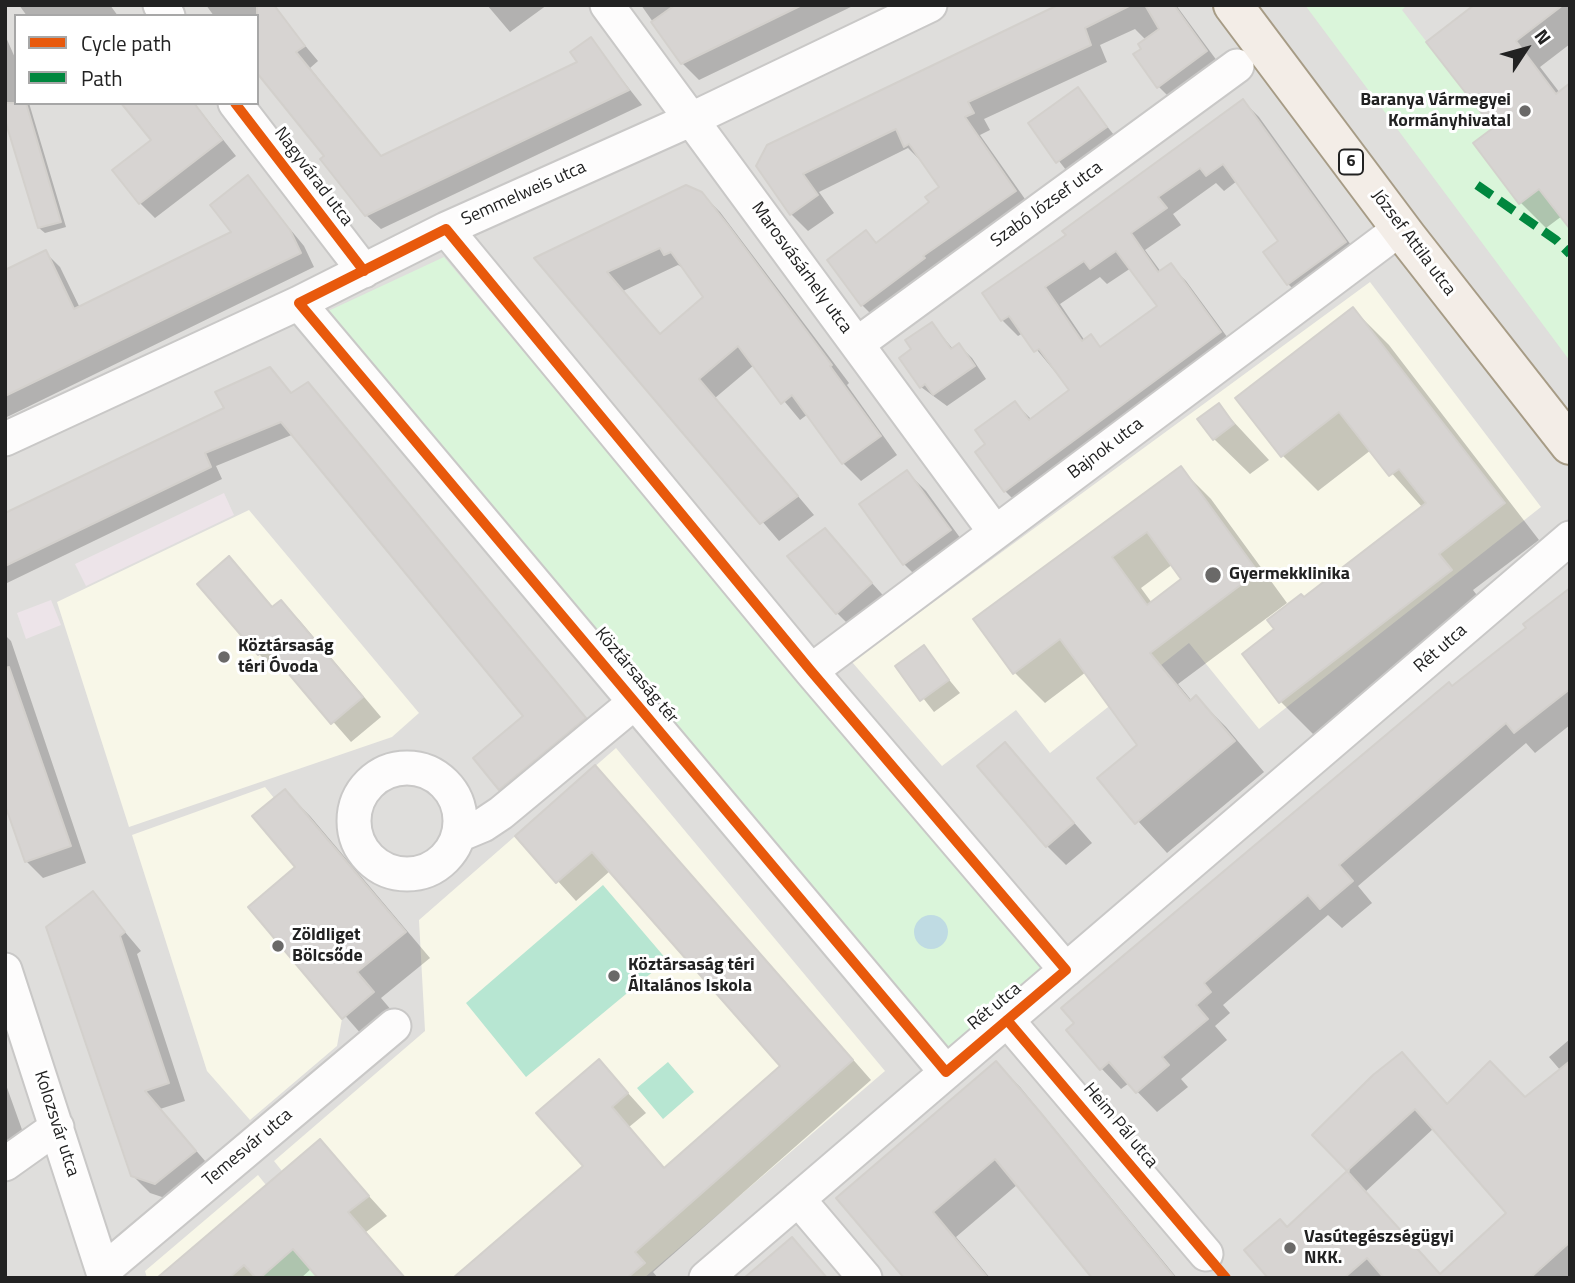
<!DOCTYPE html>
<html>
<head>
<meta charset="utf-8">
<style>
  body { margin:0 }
  #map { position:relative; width:1575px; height:1283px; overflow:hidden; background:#f0eeeb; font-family:"Titillium Web",sans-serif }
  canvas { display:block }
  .frame { position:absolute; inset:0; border:7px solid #222; pointer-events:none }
  .legend { position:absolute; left:14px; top:14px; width:245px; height:91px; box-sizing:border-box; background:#fff; border:2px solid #a7a7a7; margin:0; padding:9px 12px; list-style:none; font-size:21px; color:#222 }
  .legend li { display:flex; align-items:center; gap:14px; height:35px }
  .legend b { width:35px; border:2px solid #a7a7a7 }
  .north { position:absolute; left:1491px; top:14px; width:70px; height:70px; -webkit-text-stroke:5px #fff; paint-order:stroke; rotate:54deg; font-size:19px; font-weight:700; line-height:28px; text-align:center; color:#222 }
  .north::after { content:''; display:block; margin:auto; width:24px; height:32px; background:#222; clip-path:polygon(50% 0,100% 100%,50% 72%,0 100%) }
</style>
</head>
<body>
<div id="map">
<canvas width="1575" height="1283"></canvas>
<div class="frame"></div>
<ul class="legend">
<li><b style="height:9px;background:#e8590c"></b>Cycle path</li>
<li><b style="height:9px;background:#00873e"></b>Path</li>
</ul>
<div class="north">N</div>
</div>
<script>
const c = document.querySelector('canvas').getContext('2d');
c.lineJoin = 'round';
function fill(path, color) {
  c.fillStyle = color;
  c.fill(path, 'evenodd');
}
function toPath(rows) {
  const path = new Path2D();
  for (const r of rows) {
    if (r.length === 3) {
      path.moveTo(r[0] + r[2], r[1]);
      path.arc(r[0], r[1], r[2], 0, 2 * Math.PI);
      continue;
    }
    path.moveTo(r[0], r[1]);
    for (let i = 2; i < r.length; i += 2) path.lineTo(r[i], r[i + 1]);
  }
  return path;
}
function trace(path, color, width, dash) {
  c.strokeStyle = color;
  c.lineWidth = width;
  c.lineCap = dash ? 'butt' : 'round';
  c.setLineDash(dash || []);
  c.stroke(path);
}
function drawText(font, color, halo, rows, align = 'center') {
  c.font = font + ' "Titillium Web",sans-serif';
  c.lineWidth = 6;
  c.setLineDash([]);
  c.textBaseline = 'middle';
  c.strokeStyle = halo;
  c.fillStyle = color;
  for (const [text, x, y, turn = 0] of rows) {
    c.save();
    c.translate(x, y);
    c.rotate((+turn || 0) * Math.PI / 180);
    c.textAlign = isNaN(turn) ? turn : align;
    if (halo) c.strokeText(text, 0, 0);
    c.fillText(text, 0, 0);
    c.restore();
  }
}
fill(toPath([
  [5,5,1570,5,1570,1278,5,1278],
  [16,16,257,16,257,103,16,103]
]), '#dfdedc');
fill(toPath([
  [224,493,234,515,86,586,75,564],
  [51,600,61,625,26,639,17,613]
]), '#ede4e9');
fill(toPath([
  [1370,282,1541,507,1259,729,1189,643,1050,753,1016,710,942,766,852,662],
  [249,510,419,713,392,737,129,827,57,602],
  [616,748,885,1071,644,1278,147,1278,145,1271,258,1175,266,1185,282,1171,274,1161,425,1031,419,920],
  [265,787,274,798,285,788,406,932,358,972,374,992,342,1019,337,1046,250,1120,207,1071,132,835]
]), '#f8f7e8');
fill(toPath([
  [1305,5,1407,5,1402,10,1493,128,1474,143,1519,204,1539,189,1570,229,1570,361],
  [444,257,1041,968,950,1049,326,312],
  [293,1249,318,1278,260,1278]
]), '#daf5da');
fill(toPath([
  [603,885,667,960,526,1077,466,1003],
  [668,1062,694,1092,663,1119,637,1088]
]), '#b7e6d2');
fill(toPath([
  [931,932,17]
]), '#bfdbe3');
fill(toPath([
  [19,5,110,5,118,16,27,16],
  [206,5,272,6,318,61,310,68,382,157,580,62,590,39,642,105,381,229,366,215,327,156,257,16,214,16],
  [487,5,547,5,510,32],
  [641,5,855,5,699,80,682,63],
  [1061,5,1176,5,1223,69,1175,103,1158,86,1143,50,1146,40,1135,29,1100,45,1107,62,984,119,990,130,980,135,1032,209,879,322,862,305,866,232,877,243,932,202,941,188,923,163,908,148,819,192,834,213,808,231,791,214,758,166],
  [1477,5,1570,5,1570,44,1540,67,1560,93,1562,216,1546,228,1521,203,1476,143,1495,128],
  [5,35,16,60,16,103,29,103,66,227,45,233,39,228,5,114],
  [1078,90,1118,140,1070,175,1030,124],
  [1243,101,1259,117,1361,259,1305,300,1288,284,1281,241,1237,181,1224,191,1216,183,1173,214,1181,225,1145,250,1161,272,1170,265,1186,281,1236,349,1021,507,1005,491,987,444,1015,403,1032,420,1071,391,1023,333,1018,336,1002,320,984,294,1068,236],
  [1131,268,1159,307,1102,348,1091,337,1085,341,1060,304,1100,277,1107,284],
  [125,103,194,103,236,156,155,218,140,203,153,140],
  [247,177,304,246,314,267,5,418,5,272,45,252,60,267,80,308,234,232],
  [701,193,720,212,849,383,847,385,897,455,861,481,843,463,808,414,800,420,754,365,715,398,814,515,779,541,537,258],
  [678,265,686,270,705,297,661,335,623,291],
  [1353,309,1389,345,1539,540,1473,590,1486,607,1316,737,1281,702,1245,654,1276,630,1304,599,1423,508,1371,450,1318,491,1282,455],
  [932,324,953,349,959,345,972,358,986,379,947,406,921,387],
  [270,369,292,394,308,384,320,396,597,731,513,801,500,789,525,716,294,434,216,466,222,479,5,584,5,515,226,409],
  [1219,406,1269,460,1250,474,1214,439],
  [1181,469,1211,499,1287,603,1178,684,1192,701,1196,697,1226,727,1264,772,1167,853,1100,779,1139,745,1086,672,1045,703,1015,673],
  [1173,564,1184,579,1152,603,1141,588],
  [907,472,926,491,969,550,923,583,904,564],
  [825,531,890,603,856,632,837,613],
  [229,559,274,608,281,602,300,621,381,717,351,742,285,667,278,673,259,654],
  [1570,592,1570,725,1535,753,1526,743,1358,886,1372,903,1342,928,1328,915,1223,1005,1230,1013,1215,1026,1227,1040,1181,1079,1188,1087,1157,1112,1129,1083,1121,1089,1101,1068,1452,688],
  [5,635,11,641,86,863,43,878,26,861,5,799],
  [923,648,960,693,934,712,898,666],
  [1005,744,1092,843,1066,865,1047,846],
  [614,787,871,1080,653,1272,658,1278,456,1278,585,1166,599,1061,646,1113,629,1127,666,1169,782,1066,610,871,576,901,517,836],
  [285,791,310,816,430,958,381,998,398,1018,369,1043,250,907,298,868],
  [93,894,141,951,137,954,185,1101,160,1109,212,1169,174,1201,150,1193,132,1175],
  [1570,1039,1568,1278,1270,1278,1287,1229,1350,1171,1315,1135,1402,1054,1449,1105,1525,1099,1561,1071,1549,1057],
  [1434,1128,1508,1213,1441,1275,1365,1192],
  [996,1063,1020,1087,1177,1278,1095,1278,1018,1184,956,1237,990,1278,905,1278,838,1198],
  [5,1082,25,1138,5,1145],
  [320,1142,387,1216,366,1232,405,1278,320,1278,312,1268,301,1278,167,1278]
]), '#0003');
const building = toPath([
  [257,5,274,5,305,46,296,52,381,156,577,62,570,52,591,37,629,90,365,216,320,159,324,156,257,73,257,5],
  [675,5,802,5,681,64,651,22,675,5],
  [1058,5,1131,5,1085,28,1091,45,968,102,974,113,965,117,1016,191,923,256,925,258,861,306,827,260,866,230,876,243,929,202,925,197,939,187,909,144,904,147,896,129,803,174,818,195,790,215,756,166,767,145,1058,5],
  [1145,5,1174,5,1207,51,1157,88,1133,54,1141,49,1138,44,1159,29,1145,5],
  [1474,5,1563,5,1516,41,1556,94,1570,83,1570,229,1539,189,1519,204,1473,143,1493,128,1426,42,1474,5],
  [1078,87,1107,127,1056,163,1028,123,1078,87],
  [1243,99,1346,242,1287,285,1263,252,1278,241,1223,164,1206,176,1200,168,1158,197,1167,208,1131,233,1158,272,1171,263,1221,332,1004,492,975,452,985,444,975,430,1015,401,1029,420,1069,390,1039,349,1034,352,1009,316,1001,321,982,293,1066,235,1062,231,1243,99],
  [1116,251,1157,306,1100,347,1091,334,1082,341,1045,287,1084,261,1090,269,1116,251],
  [5,103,26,103,61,222,38,228,5,120,5,103],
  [121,103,194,103,222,140,139,204,112,170,151,140,121,103],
  [248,175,290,230,301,253,5,396,5,270,46,250,74,309,231,232,210,205,248,175],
  [686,185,702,192,728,225,832,365,830,366,881,436,842,464,792,395,781,404,738,346,699,379,798,496,760,524,534,258,686,185],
  [660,248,664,255,671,252,703,297,660,334,607,272,660,248],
  [1353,307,1505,503,1439,554,1452,570,1279,703,1242,654,1274,629,1267,620,1301,594,1304,597,1426,503,1399,469,1389,476,1339,412,1281,457,1235,398,1353,307],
  [932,322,951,349,959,343,975,366,933,395,925,384,920,388,899,358,911,349,905,340,932,322],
  [270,367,291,393,308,382,586,718,499,790,473,758,523,716,281,422,205,453,211,467,5,566,5,513,224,408,215,392,270,367],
  [1219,403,1234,424,1213,440,1197,419,1219,403],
  [1181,466,1258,572,1150,653,1190,701,1196,695,1235,741,1135,824,1097,778,1137,745,1060,639,1013,674,973,619,1181,466],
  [1147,532,1181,579,1147,605,1112,557,1147,532],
  [907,470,951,530,903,565,859,504,907,470],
  [825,528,872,583,836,614,787,556,825,528],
  [229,556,272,607,281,600,363,697,331,724,267,648,258,655,197,584,229,556],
  [1570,588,1570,689,1514,733,1506,723,1339,865,1353,881,1320,909,1308,895,1204,983,1211,992,1196,1005,1208,1019,1162,1057,1169,1065,1136,1093,1109,1062,1100,1070,1066,1030,1074,1023,1061,1008,1449,682,1452,686,1526,628,1523,624,1570,588],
  [924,645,949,680,920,701,895,666,924,645],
  [9,667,71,846,25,862,5,805,5,668,9,667],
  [1005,742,1074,823,1046,847,977,766,1005,742],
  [595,765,853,1060,635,1252,645,1263,627,1278,453,1278,583,1166,536,1113,599,1059,628,1093,612,1107,664,1168,780,1066,592,852,556,883,515,836,595,765],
  [285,789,406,932,357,972,374,992,342,1019,248,907,295,867,252,816,285,789],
  [93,891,125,932,120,936,169,1083,145,1091,196,1151,155,1184,131,1176,46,927,93,891],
  [1402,1052,1447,1104,1490,1061,1525,1097,1570,1061,1570,1242,1530,1278,1384,1278,1367,1258,1344,1278,1268,1278,1244,1250,1280,1219,1287,1227,1347,1171,1312,1135,1373,1075,1402,1052],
  [1415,1109,1506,1213,1440,1274,1347,1171,1415,1109],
  [996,1061,1040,1112,1175,1278,1092,1278,995,1159,933,1212,988,1278,904,1278,836,1198,996,1061],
  [320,1139,369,1196,348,1212,405,1278,318,1278,293,1249,260,1278,256,1278,244,1265,229,1278,157,1278,320,1139],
  [792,1237,827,1278,744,1278,792,1237]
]);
fill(building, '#d7d4d2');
trace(building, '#d3d0cc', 2);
const minor = toPath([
  [160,5,168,16],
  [607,5,995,532],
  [235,103,364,271],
  [446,229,811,671,1066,970],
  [299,303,946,1072],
  [857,344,1237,66],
  [5,439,299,303,446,229,692,119,930,5],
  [811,671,1401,228],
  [407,821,53],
  [459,835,483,825,501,813,635,702],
  [5,970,105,1278],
  [1007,1020,1206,1254],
  [5,1164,57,1127],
  [798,1199,865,1278],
  [103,1271,394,1026],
  [706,1278,1570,538]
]);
const primary = toPath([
  [1233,5,1407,237,1570,445]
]);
trace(minor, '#c9c8c7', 37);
trace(primary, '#a79c86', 42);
trace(minor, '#fdfcfc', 33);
trace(primary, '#f3ede7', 38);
trace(toPath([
  [1477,185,1556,240,1570,254]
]), '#00873e', 9, [18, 9]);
trace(toPath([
  [235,103,364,271],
  [446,229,811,671,1066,970,946,1072,299,303,446,229],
  [1007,1020,1226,1278]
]), '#e8590c', 10);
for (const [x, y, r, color] of [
  [1525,111,7,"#6a6968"],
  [1213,575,9,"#6a6968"],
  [224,657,7,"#6a6968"],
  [278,946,7,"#6a6968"],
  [614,976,7,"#6a6968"],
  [1290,1248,7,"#6a6968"]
]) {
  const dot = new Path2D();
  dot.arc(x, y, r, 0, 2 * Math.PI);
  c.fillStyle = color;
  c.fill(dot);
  trace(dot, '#fff', 2.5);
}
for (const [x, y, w] of [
  [1351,162,24]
]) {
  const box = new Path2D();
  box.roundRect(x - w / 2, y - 12.5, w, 25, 5);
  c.fillStyle = '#fff';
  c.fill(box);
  trace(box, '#222', 2);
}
drawText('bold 16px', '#222', null, [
  ["6",1351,162]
]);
drawText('bold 18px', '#222', '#fff', [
  ["Baranya Vármegyei",1511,101,"right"],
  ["Kormányhivatal",1511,122,"right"],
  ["Gyermekklinika",1229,575],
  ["Köztársaság",238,647],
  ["téri Óvoda",238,668],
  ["Zöldliget",292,936],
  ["Bölcsőde",292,957],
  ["Köztársaság téri",628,966],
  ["Általános Iskola",628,987],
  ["Vasútegészségügyi",1304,1238],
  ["NKK.",1304,1259]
], 'left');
drawText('18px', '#222', '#fff', [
  ["Nagyvárad utca",313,177,53],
  ["Semmelweis utca",524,194,-24],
  ["Szabó József utca",1047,205,-36],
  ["József Attila utca",1413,243,53],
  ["Marosvásárhely utca",801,268,54],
  ["Bajnok utca",1106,449,-37],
  ["Rét utca",1441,649,-41],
  ["Köztársaság tér",636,676,50],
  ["Rét utca",995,1007,-40],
  ["Kolozsvár utca",56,1124,72],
  ["Heim Pál utca",1120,1126,50],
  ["Temesvár utca",248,1148,-40]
]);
</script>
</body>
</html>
